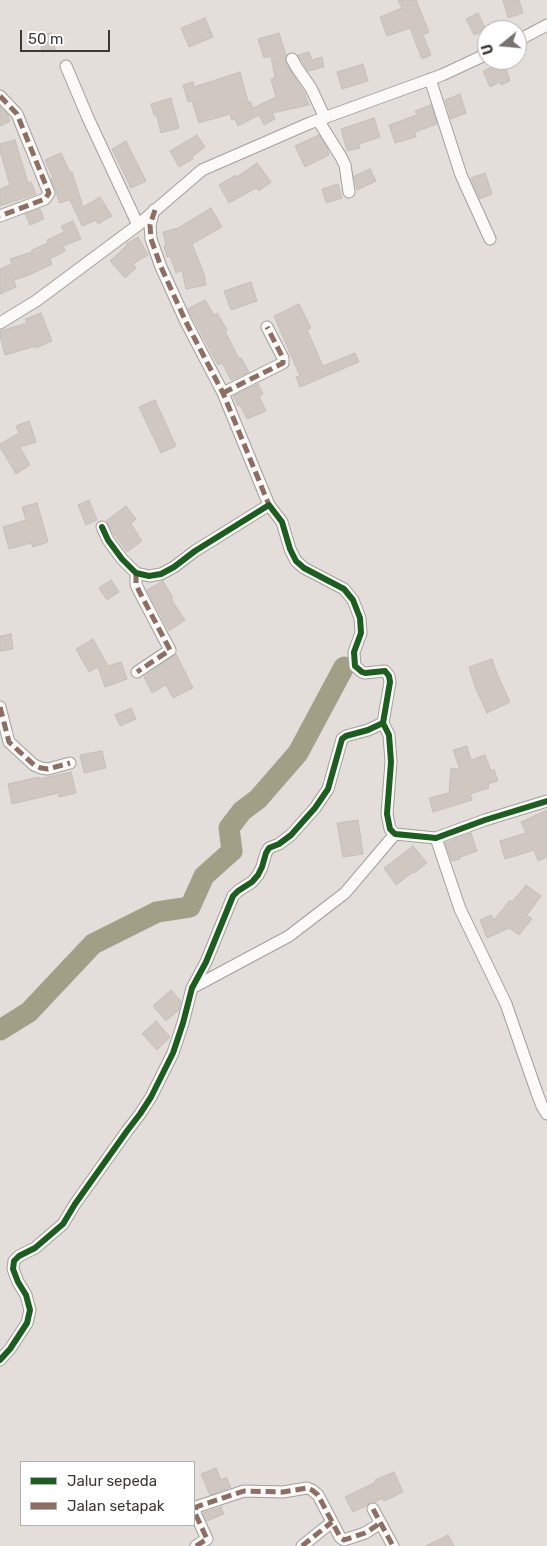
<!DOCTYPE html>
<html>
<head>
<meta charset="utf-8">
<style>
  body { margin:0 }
  #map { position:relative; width:547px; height:1546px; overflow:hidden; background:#e3ded9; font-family:Rubik,sans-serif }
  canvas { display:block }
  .legend { position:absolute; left:20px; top:1461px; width:175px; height:65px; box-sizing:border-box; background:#fff; border:1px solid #b1b0af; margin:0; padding:6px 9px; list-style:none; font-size:15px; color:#3d3936 }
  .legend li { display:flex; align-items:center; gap:10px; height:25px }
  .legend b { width:25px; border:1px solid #b1b0af }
  .north { position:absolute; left:477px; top:20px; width:50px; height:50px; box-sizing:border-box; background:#fff; border:1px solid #b1b0af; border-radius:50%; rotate:253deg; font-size:14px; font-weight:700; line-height:20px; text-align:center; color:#3d3936 }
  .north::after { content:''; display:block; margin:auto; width:18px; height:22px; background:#77736f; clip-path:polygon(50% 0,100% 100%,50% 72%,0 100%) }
  .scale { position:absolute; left:20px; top:30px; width:90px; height:22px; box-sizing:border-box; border:2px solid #3d3936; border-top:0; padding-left:6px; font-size:15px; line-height:18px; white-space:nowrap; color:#3d3936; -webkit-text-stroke:4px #fff; paint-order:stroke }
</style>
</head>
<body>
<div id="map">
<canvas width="547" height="1546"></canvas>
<ul class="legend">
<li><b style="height:6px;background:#1b5e20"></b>Jalur sepeda</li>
<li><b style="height:6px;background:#8d6e63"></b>Jalan setapak</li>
</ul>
<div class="north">U</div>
<div class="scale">50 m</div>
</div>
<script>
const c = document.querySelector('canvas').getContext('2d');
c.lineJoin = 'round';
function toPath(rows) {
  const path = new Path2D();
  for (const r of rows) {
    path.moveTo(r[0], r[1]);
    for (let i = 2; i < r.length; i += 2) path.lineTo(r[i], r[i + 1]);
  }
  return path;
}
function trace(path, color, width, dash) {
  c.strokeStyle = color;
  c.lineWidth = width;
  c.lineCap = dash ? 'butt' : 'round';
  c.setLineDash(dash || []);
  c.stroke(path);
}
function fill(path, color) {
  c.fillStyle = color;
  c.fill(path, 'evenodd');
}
trace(toPath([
  [0,1030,29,1012,93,944,157,912,190,907,204,876,232,851,229,828,242,811,258,799,298,753,344,667]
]), '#a1a086', 21);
const building = toPath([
  [398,0,416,0,429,32,423,35,431,55,422,59,410,28,387,36,380,17,402,8,398,0],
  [503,0,519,0,523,13,508,18,503,0],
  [478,13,486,30,474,35,466,19,478,13],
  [205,18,213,37,189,47,181,28,205,18],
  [51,33,55,50,42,52,39,35,51,33],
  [279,33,286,55,285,62,304,92,309,105,272,113,275,119,264,125,259,115,238,126,235,119,232,120,230,114,199,123,192,101,188,102,183,85,193,82,194,87,240,72,248,102,250,101,253,108,276,97,271,79,275,78,271,56,264,58,258,39,279,33],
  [309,52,312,60,322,57,324,67,308,71,298,55,309,52],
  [504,62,510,81,501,85,500,82,490,87,483,71,494,66,494,65,504,62],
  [363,64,368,81,342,89,337,72,363,64],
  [460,94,466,113,451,119,445,100,460,94],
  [171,98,179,128,161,133,156,114,154,115,151,104,171,98],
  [431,105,437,124,415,132,416,137,395,143,389,125,417,115,415,111,431,105],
  [0,107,8,115,10,121,0,126,0,107],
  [374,118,380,137,359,144,360,148,347,151,341,129,374,118],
  [197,135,205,147,192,157,193,159,179,167,170,151,197,135],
  [319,135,327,148,329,155,305,167,295,146,319,135],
  [15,140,28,183,31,182,36,194,0,206,0,189,10,185,0,151,0,144,15,140],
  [126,141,146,181,131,188,112,149,126,141],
  [61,153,70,173,72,172,83,207,100,197,112,216,98,224,96,220,82,226,70,200,59,203,56,190,51,179,53,178,45,160,61,153],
  [257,163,271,182,259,191,256,188,229,203,219,185,236,175,237,177,257,163],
  [370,169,376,181,357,190,354,176,370,169],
  [485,173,492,194,480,199,471,178,485,173],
  [338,184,342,198,326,203,322,189,338,184],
  [211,208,222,227,192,244,204,274,206,285,186,289,182,270,176,273,170,256,167,257,164,246,166,245,163,232,178,228,211,208],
  [40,209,44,219,30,225,25,214,40,209],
  [73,221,81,239,63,246,65,251,50,259,52,264,29,275,14,280,16,287,0,294,0,269,12,264,10,259,32,252,32,250,48,243,47,240,64,232,61,226,73,221],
  [138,237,148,255,133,264,136,268,125,278,110,261,127,245,126,244,138,237],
  [251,282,257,301,231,310,224,291,251,282],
  [205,300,214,315,217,313,227,330,225,331,239,359,241,358,249,372,231,380,222,363,218,365,188,309,205,300],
  [299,304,311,328,307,330,323,366,355,353,359,362,300,387,296,377,300,376,274,316,299,304],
  [41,313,52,341,36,348,36,346,5,355,0,336,0,331,27,323,25,319,41,313],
  [258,384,263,394,259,396,266,411,247,419,240,405,238,406,233,396,258,384],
  [155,400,176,446,161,453,139,407,155,400],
  [29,421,36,442,20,447,30,465,16,474,0,447,0,444,19,433,16,426,29,421],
  [89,500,97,520,86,525,78,505,89,500],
  [37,503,48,542,33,547,31,543,9,549,3,527,26,520,22,507,37,503],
  [126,506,136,519,131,524,142,541,127,552,114,534,106,521,126,506],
  [111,580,119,592,107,600,99,588,111,580],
  [163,581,173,598,171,599,185,620,169,631,147,590,163,581],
  [11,634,13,649,0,651,0,636,11,634],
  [93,639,108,666,121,662,127,679,105,687,98,667,89,672,76,649,93,639],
  [176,654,193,688,173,698,166,685,152,693,144,677,176,654],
  [492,659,498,676,510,702,487,713,475,687,469,667,492,659],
  [131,708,136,719,120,726,115,715,131,708],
  [467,746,471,760,485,755,491,771,494,769,498,781,488,784,489,788,470,794,472,800,433,812,429,798,449,793,451,768,460,769,453,750,467,746],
  [102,751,106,768,84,773,80,755,102,751],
  [71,772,76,793,59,797,58,793,12,804,8,784,39,777,39,779,71,772],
  [547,810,547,857,538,861,534,850,505,859,500,841,526,833,521,822,547,810],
  [358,820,363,854,343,857,337,823,358,820],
  [471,833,477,851,460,857,460,859,452,861,445,843,471,833],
  [413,846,427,863,414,873,413,872,396,885,384,868,413,846],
  [526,885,541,896,527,915,532,919,519,935,509,928,487,938,480,920,491,915,494,920,510,900,512,902,526,885],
  [171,990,181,1001,179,1010,166,1021,153,1006,171,990],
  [156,1021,170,1037,157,1050,142,1034,156,1021],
  [216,1468,221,1480,226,1477,231,1487,210,1495,201,1474,216,1468],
  [394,1472,403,1492,384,1501,383,1498,375,1502,370,1502,366,1506,353,1512,345,1497,376,1482,375,1480,394,1472],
  [221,1507,224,1514,207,1521,203,1513,221,1507],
  [448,1535,454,1546,426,1546,448,1535]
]);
fill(building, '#d0c7c1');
trace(building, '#c4bfbc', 1);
const street = toPath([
  [517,41,547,25],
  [292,59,297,68,311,88,325,118],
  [66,66,88,118,138,225],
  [430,79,461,175,490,239],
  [0,96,17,114,49,193,45,199,0,216],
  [318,120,341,157,345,165,349,192],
  [154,210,150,225,151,239,161,267,186,322,223,393,269,505],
  [0,323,36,301,138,225,202,170,310,123,442,75,487,54],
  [223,393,283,363,283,358,267,327],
  [102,527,108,540,122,559,136,573,149,576,161,574,174,567,195,551,269,505,282,522,290,549,296,561,304,568,344,589,353,600,360,618,361,633,354,652,355,666,362,672,365,673,385,671,389,676,390,682,383,723,389,735,391,762,387,814,390,829,395,834,436,838,485,820,547,801],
  [136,573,136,584,139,591,170,650,137,672],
  [0,707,9,742,34,765,41,768,48,769,70,763],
  [436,838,460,909,506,1004,537,1093,542,1106,547,1114],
  [192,988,289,936,345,893,395,834],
  [0,1360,10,1349,27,1323,30,1310,26,1295,18,1282,13,1269,14,1261,19,1256,35,1248,63,1224,75,1204,127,1131,140,1114,151,1097,173,1053,183,1023,192,988,206,962,233,896,238,891,252,882,258,875,262,867,266,853,269,848,279,844,291,835,315,808,328,789,342,739,346,736,368,730,383,723],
  [373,1509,393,1546],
  [196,1546,207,1539,195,1513,196,1507,244,1491,283,1492,307,1488,312,1490,318,1495,340,1537,344,1540,365,1533,376,1526,380,1522],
  [302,1546,332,1522]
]);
trace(street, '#a39f9b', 13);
trace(street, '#fbfaf9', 11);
trace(toPath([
  [0,96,17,114,49,193,45,199,0,216],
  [155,210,150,225,151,239,161,267,186,322,223,393,269,505],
  [223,393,283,363,283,358,267,327],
  [136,573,136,584,139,591,170,650,137,672],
  [0,707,9,742,34,765,41,768,48,769,70,763],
  [373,1509,393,1546],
  [196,1546,207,1539,195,1513,196,1507,244,1491,283,1492,307,1488,312,1490,318,1495,340,1537,344,1540,365,1533,376,1526,380,1522],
  [302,1546,332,1522]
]), '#8d6e63', 5, [10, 5]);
trace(toPath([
  [102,527,108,540,122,559,136,573,149,576,161,574,174,567,195,551,269,505,282,522,290,549,296,561,304,568,344,589,353,600,360,618,361,633,354,652,355,666,362,672,365,673,385,671,389,676,390,682,383,723,389,735,391,762,387,814,390,829,395,834,436,838,485,820,547,801],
  [0,1360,10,1349,27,1323,30,1310,26,1295,18,1282,13,1269,14,1261,19,1256,35,1248,63,1224,75,1204,127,1131,140,1114,151,1097,173,1053,183,1023,192,988,206,962,233,896,238,891,252,882,258,875,262,867,266,853,269,848,279,844,291,835,315,808,328,789,342,739,346,736,368,730,383,723]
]), '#1b5e20', 6);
</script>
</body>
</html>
